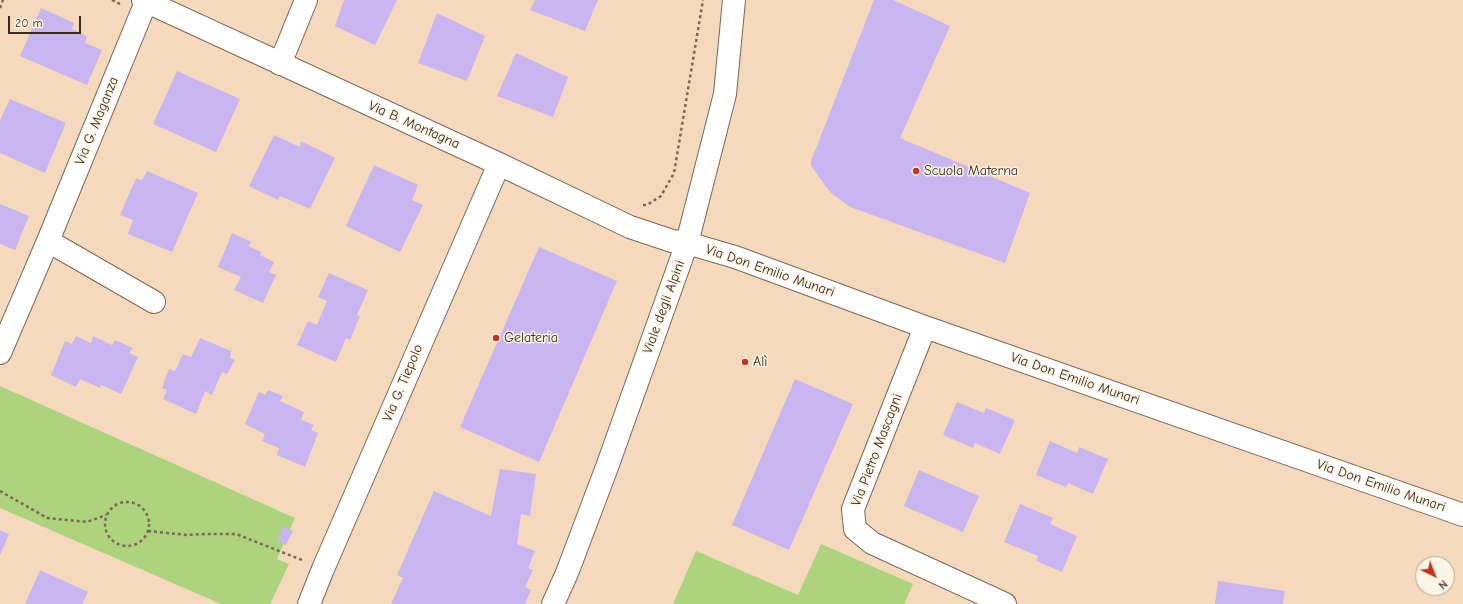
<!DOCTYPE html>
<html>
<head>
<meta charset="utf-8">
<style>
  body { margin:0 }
  #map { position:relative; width:1463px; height:604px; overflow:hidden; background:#f4d9bc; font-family:"Comic Neue",sans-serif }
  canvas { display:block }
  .north { position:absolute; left:1415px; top:556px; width:40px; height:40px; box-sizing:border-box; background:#fcf5e5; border:1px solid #afa495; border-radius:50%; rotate:137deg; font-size:11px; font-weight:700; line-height:16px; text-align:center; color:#3b2a1e }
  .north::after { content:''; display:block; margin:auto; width:14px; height:18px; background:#c8321e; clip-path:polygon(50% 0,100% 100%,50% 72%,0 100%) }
  .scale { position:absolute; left:8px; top:16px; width:73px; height:18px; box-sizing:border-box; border:2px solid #3b2a1e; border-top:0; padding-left:5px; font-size:12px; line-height:14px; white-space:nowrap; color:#3b2a1e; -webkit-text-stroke:3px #fcf5e5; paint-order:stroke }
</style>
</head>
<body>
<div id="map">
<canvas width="1463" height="604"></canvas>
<div class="north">N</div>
<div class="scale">20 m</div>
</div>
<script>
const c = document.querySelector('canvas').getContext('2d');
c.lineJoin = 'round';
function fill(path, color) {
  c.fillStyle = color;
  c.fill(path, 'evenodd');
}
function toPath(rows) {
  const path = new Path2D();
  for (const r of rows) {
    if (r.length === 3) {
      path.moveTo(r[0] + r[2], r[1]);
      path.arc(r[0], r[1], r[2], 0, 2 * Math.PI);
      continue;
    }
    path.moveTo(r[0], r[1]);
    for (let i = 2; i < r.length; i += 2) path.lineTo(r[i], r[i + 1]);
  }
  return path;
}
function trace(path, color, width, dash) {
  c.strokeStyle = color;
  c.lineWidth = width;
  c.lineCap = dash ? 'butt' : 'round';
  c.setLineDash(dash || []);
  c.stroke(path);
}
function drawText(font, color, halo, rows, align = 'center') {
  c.font = font + ' "Comic Neue",sans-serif';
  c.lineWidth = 3;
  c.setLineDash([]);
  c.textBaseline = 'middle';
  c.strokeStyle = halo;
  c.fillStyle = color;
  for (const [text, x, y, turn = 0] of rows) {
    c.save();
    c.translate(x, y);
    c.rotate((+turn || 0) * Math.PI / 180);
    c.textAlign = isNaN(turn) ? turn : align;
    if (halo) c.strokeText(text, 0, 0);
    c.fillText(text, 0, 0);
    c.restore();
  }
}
fill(toPath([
  [0,386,295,518,277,559,289,564,270,604,221,604,0,508],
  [821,544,913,584,904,604,673,604,696,551,798,595]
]), '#add37d');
fill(toPath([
  [344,0,397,0,375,45,335,26],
  [535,0,598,0,585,31,530,10],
  [874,0,893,0,950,26,900,138,1030,193,1005,263,850,207,830,192,811,166,811,161],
  [41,8,74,23,72,29,87,36,85,43,102,50,87,85,20,56],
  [437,13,485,36,467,81,418,63],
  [516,53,568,77,553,117,497,96],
  [177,71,240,99,216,152,153,124],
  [10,99,66,123,45,173,0,153,0,120],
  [274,135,300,147,301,141,335,158,310,209,280,196,278,200,249,186],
  [374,165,418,185,412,200,423,205,400,252,346,226],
  [147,171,198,193,172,252,128,234,133,220,120,215,136,178,142,180],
  [0,204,29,216,15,250,0,244],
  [232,233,251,242,248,246,261,252,260,255,274,262,269,272,276,275,263,303,234,290,241,277,218,267],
  [539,247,617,281,539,462,460,427],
  [329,273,368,290,357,315,360,316,350,340,346,338,336,362,297,345,308,321,317,325,327,301,318,297],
  [76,336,91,343,93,336,112,345,115,340,133,348,129,353,138,357,121,394,101,385,100,388,80,379,76,387,51,375,65,341,72,344],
  [200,338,231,351,230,358,235,360,227,374,222,372,212,395,205,391,196,414,163,399,167,390,162,388,169,369,175,371,183,354,191,357],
  [795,379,853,404,789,550,732,525],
  [268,390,283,396,280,401,304,412,301,420,314,425,311,430,318,433,305,467,277,455,279,448,262,441,265,434,245,424,259,392,265,395],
  [957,402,984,413,986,408,1015,420,1000,454,975,443,973,448,943,435],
  [1050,441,1077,453,1079,447,1108,459,1093,494,1068,483,1066,487,1036,475],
  [500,469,536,474,530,516,521,514,517,544,535,551,528,568,533,570,525,587,531,590,525,604,391,604,403,578,397,575,434,491,491,516],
  [919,470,979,496,963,532,904,506],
  [1020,504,1053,518,1050,524,1077,536,1062,572,1036,561,1038,556,1004,542],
  [283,527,293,531,286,545,277,541],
  [0,530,9,534,0,555],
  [40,570,88,592,82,604,25,604],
  [1218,581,1285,591,1283,604,1215,604]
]), '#c9b6f1');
const street = toPath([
  [143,0,499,164,630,227,672,241,687,243,735,257,925,327,1463,515],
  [280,64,306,0],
  [48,241,154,302],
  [925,327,853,509,855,529,872,543,1005,604],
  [0,353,48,241,146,2],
  [309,604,323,569,499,164],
  [553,604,567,573,607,467,687,243,725,94,734,0]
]);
trace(street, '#7c6755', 24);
trace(toPath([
  [112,0,120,4],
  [0,8,3,0],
  [643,205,647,205,661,196,674,173,703,0],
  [0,491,47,518,87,522,106,515],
  [127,524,22],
  [148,531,187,535,204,534,236,534,302,560]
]), '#7c6755', 2.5, [3, 3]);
trace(street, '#fff', 22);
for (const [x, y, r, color] of [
  [916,171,4,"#c8321e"],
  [496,338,4,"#c8321e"],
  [745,362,4,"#c8321e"]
]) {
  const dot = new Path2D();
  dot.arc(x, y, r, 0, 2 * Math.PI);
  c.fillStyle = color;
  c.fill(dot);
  trace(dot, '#fcf5e5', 1.5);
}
drawText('14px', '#3b2a1e', '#fcf5e5', [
  ["Via G. Maganza",97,121,-68],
  ["Via B. Montagna",414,125,24],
  ["Via Don Emilio Munari",770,271,19],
  ["Viale degli Alpini",664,307,-70],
  ["Via Don Emilio Munari",1075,379,19],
  ["Via G. Tiepolo",403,383,-67],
  ["Via Pietro Mascagni",877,450,-69],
  ["Via Don Emilio Munari",1381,486,19]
]);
drawText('14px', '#3b2a1e', '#fcf5e5', [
  ["Scuola Materna",924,171],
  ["Gelateria",504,338],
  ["Alì",753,362]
], 'left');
</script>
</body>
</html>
